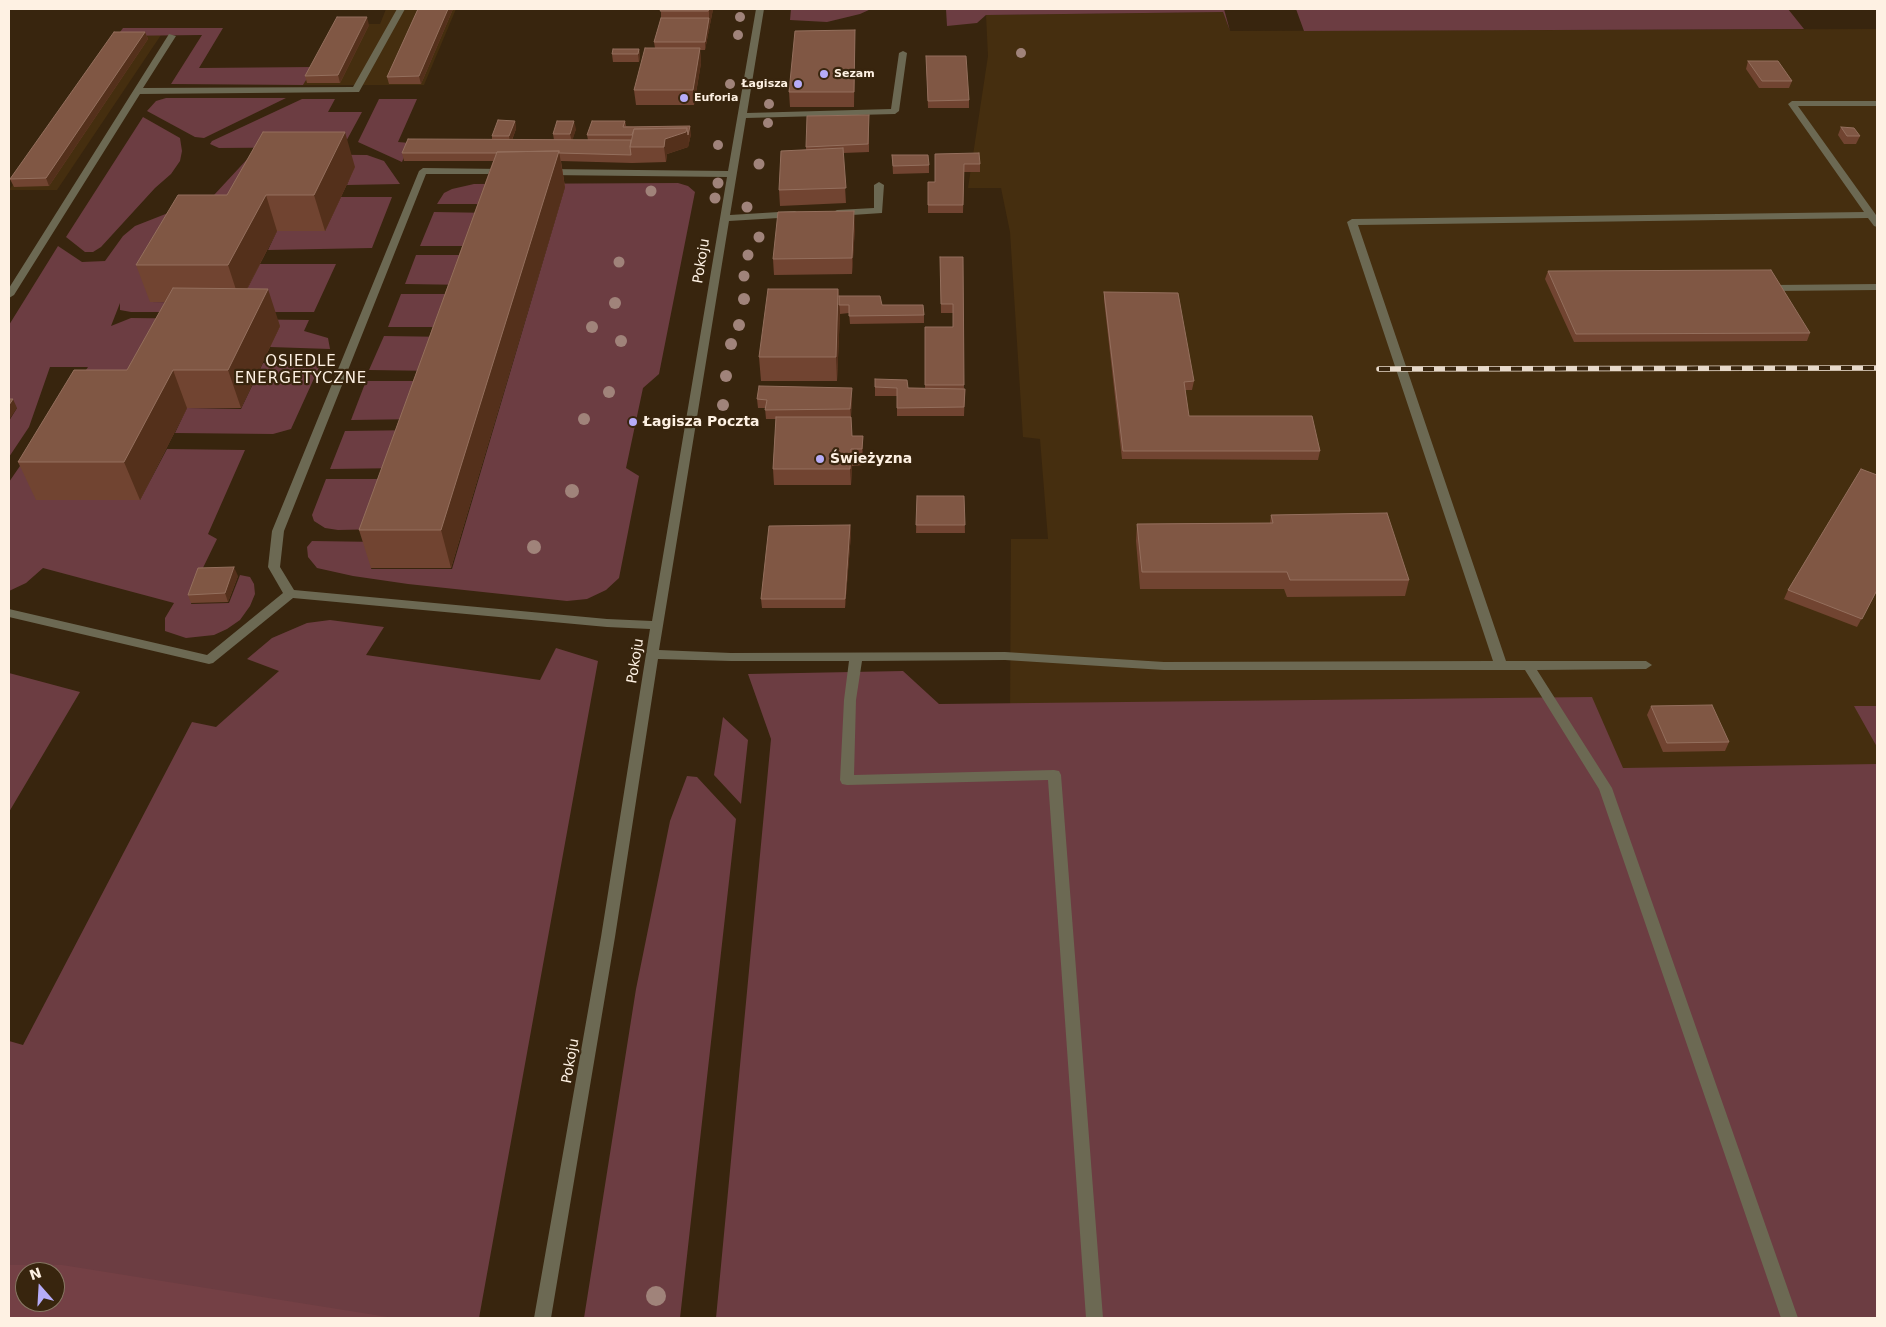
<!DOCTYPE html>
<html>
<head>
<meta charset="utf-8">
<style>
  body { margin:0 }
  #map { position:relative; width:1886px; height:1327px; overflow:hidden; background:#38250e; font-family:"DejaVu Sans",sans-serif }
  canvas { display:block }
  .frame { position:absolute; inset:0; border:10px solid #fef1e3; pointer-events:none }
  .north { position:absolute; left:15px; top:1262px; width:50px; height:50px; box-sizing:border-box; background:#38250e; border:1px solid #877763; border-radius:50%; rotate:341deg; font-size:14px; font-weight:700; line-height:20px; text-align:center; color:#fef1e3 }
  .north::after { content:''; display:block; margin:auto; width:18px; height:22px; background:#b6acf8; clip-path:polygon(50% 0,100% 100%,50% 72%,0 100%) }
</style>
</head>
<body>
<div id="map">
<canvas width="1886" height="1327"></canvas>
<div class="frame"></div>
<div class="north">N</div>
</div>
<script>
const c = document.querySelector('canvas').getContext('2d');
c.lineJoin = 'round';
function fill(path, color) {
  c.fillStyle = color;
  c.fill(path, 'evenodd');
}
function toPath(rows) {
  const path = new Path2D();
  for (const r of rows) {
    path.moveTo(r[0], r[1]);
    for (let i = 2; i < r.length; i += 2) path.lineTo(r[i], r[i + 1]);
  }
  return path;
}
function trace(path, color, width, dash) {
  c.strokeStyle = color;
  c.lineWidth = width;
  c.lineCap = dash ? 'butt' : 'round';
  c.setLineDash(dash || []);
  c.stroke(path);
}
function drawText(font, color, halo, rows, align = 'center') {
  c.font = font + ' "DejaVu Sans",sans-serif';
  c.lineWidth = 4.5;
  c.setLineDash([]);
  c.textBaseline = 'middle';
  c.strokeStyle = halo;
  c.fillStyle = color;
  for (const [text, x, y, turn = 0] of rows) {
    c.save();
    c.translate(x, y);
    c.rotate((+turn || 0) * Math.PI / 180);
    c.textAlign = isNaN(turn) ? turn : align;
    if (halo) c.strokeText(text, 0, 0);
    c.fillText(text, 0, 0);
    c.restore();
  }
}
fill(toPath([
  [386,9,456,9,424,85,303,85,338,24,380,24],
  [1223,12,1230,31,1877,29,1877,1318,773,1318,1010,716,1011,539,1048,539,1040,439,1023,437,1010,232,1001,188,968,188,988,56,986,15],
  [161,35,57,190,9,190,117,36]
]), '#452e0f');
fill(toPath([
  [791,9,871,9,860,14,827,22,790,20],
  [946,9,1224,9,1230,31,1223,12,986,15,977,23,947,26],
  [1296,9,1788,9,1804,29,1304,31],
  [123,28,223,28,199,68,314,67,303,85,171,84,202,35,117,36],
  [166,98,286,98,204,138,195,137,147,111,156,101],
  [302,99,335,99,328,112,362,112,343,147,219,148,210,144,212,141],
  [379,99,417,99,398,142,410,143,402,162,358,142],
  [143,117,180,138,182,151,180,161,171,174,155,188,101,247,93,252,85,252,66,237],
  [252,154,367,155,384,161,400,184,347,185,354,168,150,302,240,303,260,264,336,264,314,312,131,312,120,310,120,303,111,326,131,318,309,320,304,331,328,338,330,349,270,347,280,326,37,500,140,500,167,449,245,450,208,534,217,539,199,576,191,604,229,603,240,575,250,577,254,584,255,594,250,606,240,620,227,629,214,635,186,638,165,631,165,618,174,603,43,568,26,583,9,591,9,482,88,367,50,367,29,427,9,457,9,421,17,408,9,408,9,325,58,246,82,262,105,261,123,236,135,226,214,195],
  [678,183,688,186,695,192,659,374,643,388,626,468,639,476,619,578,606,590,587,599,567,601,408,584,353,576,317,568,308,557,307,547,312,541,380,542,371,569,452,569,565,187,497,204,437,204,444,193,452,189,474,184],
  [341,197,392,197,372,248,268,250,277,231,325,231],
  [434,212,494,213,483,246,420,246],
  [416,255,479,255,469,285,405,284],
  [401,294,466,294,454,327,388,327],
  [384,336,451,337,439,371,369,370],
  [263,363,321,363,291,429,273,434,175,433,187,408,241,409],
  [366,381,436,381,422,419,351,420],
  [419,430,405,468,330,469,345,431],
  [326,479,402,479,384,529,338,530,325,528,314,521,312,515],
  [330,620,384,627,366,655,540,680,556,648,598,661,479,1318,9,1318,9,1041,23,1045,192,722,216,727,279,671,247,659,272,638,307,623],
  [25,1272,55,1272,55,1302,25,1302],
  [903,671,939,704,1592,697,1623,768,1877,764,1877,1318,716,1318,771,739,748,674],
  [9,673,80,692,9,812],
  [1854,706,1877,706,1877,747],
  [723,717,748,740,741,804,714,775],
  [687,776,697,777,736,819,680,1318,584,1318,636,989,670,821]
]), '#6c3d42');
fill(toPath([
  [9,1265,62,1265,394,1318,9,1318],
  [25,1272,55,1272,55,1302,25,1302]
]), '#744045');
fill(toPath([
  [397,9,405,9,359,92,140,94,14,295,9,298,9,288,169,34,176,36,143,88,353,87,397,9],
  [756,9,764,9,747,113,891,109,899,53,903,51,907,53,899,111,895,114,746,118,730,215,795,211,800,214,795,217,729,221,659,650,731,653,1005,652,1164,662,1493,661,1347,222,1352,219,1864,212,1788,104,1792,101,1877,101,1877,106,1798,106,1876,215,1877,227,1874,226,1868,218,1358,225,1506,661,1646,661,1652,665,1646,669,1537,670,1612,788,1798,1318,1781,1318,1599,789,1525,670,1164,670,1005,660,862,661,856,700,854,775,1054,770,1059,771,1061,775,1103,1318,1086,1318,1048,780,847,785,842,784,840,780,844,700,849,661,731,661,658,659,615,937,551,1318,534,1318,601,937,650,629,607,627,293,598,213,663,209,664,9,617,9,609,207,655,283,593,268,567,272,531,419,171,423,168,504,169,507,170,507,174,426,174,284,531,280,567,294,590,607,619,652,621,727,177,547,175,543,172,547,169,728,171,756,9],
  [879,182,884,185,882,213,837,216,832,213,837,210,874,208,874,185,879,182],
  [1877,284,1877,290,1775,291,1770,288,1775,285,1877,284]
]), '#6c6953');
const rail = toPath([
  [1379,369,1877,368]
]);
trace(rail, '#e7d9ca', 5.5);
trace(rail, '#38250e', 4, [11]);
c.fillStyle = '#a0837a';
for (const [x, y, r] of [
  [740,17,5],
  [738,35,5],
  [1021,53,5],
  [730,84,5],
  [769,104,5],
  [768,123,5],
  [718,145,5],
  [759,164,5.5],
  [718,183,5.5],
  [651,191,5.5],
  [715,198,5.5],
  [747,207,5.5],
  [759,237,5.5],
  [748,255,5.5],
  [619,262,5.5],
  [744,276,5.5],
  [744,299,6],
  [615,303,6],
  [739,325,6],
  [592,327,6],
  [621,341,6],
  [731,344,6],
  [726,376,6],
  [609,392,6],
  [723,405,6],
  [584,419,6],
  [572,491,7],
  [534,547,7],
  [656,1296,10]
]) {
  c.beginPath();
  c.arc(x, y, r, 0, 2 * Math.PI);
  c.fill();
}
fill(toPath([
  [418,9,453,9,421,84,389,84,387,77],
  [541,9,565,9,564,10,541,10],
  [661,9,713,9,705,50,700,50,701,63,694,105,636,105,634,90,655,48,654,42,661,18],
  [369,25,340,83,307,83,305,76],
  [855,30,854,107,790,107,789,92],
  [145,32,148,39,49,186,14,187,10,179],
  [639,49,640,56,639,62,613,62,612,54],
  [926,56,969,100,969,108,928,108],
  [1748,61,1792,81,1789,88,1759,88,1746,69],
  [869,115,869,152,843,153,846,203,780,206,779,190,806,150,806,147],
  [515,121,516,129,512,140,554,140,553,134,576,129,572,140,588,140,587,135,625,121,626,126,691,134,688,147,667,154,666,162,632,163,632,162,632,163,561,161,565,187,451,568,371,568,359,530,493,161,404,161,402,153,492,139,492,136],
  [1841,127,1860,136,1856,144,1844,144,1838,135],
  [935,154,980,164,980,172,964,172,963,213,928,213,928,182,935,182],
  [892,155,929,165,929,173,893,174],
  [355,167,325,231,277,231,247,289,280,326,241,408,187,408,140,500,36,500,18,462,127,370,165,302,150,302,136,265,227,195],
  [855,227,852,274,774,275,773,259],
  [940,257,963,257,964,389,965,389,964,416,897,416,897,396,875,396,875,387,925,388,925,327,953,327,953,313,941,313],
  [1548,271,1810,333,1807,341,1574,342,1545,279],
  [838,289,839,296,882,305,924,315,924,323,850,324,849,313,840,314,840,312,837,381,761,381,759,357],
  [1104,292,1194,381,1192,390,1185,390,1189,416,1320,451,1318,460,1122,459,1104,300],
  [852,396,851,417,852,436,863,436,863,465,852,466,851,485,774,485,773,469,776,419,766,419,765,408,758,408,757,399],
  [917,496,964,496,965,533,916,533],
  [1271,515,1409,580,1405,596,1287,597,1284,589,1140,589,1136,541,1137,524,1270,523],
  [850,525,851,534,845,608,762,608,761,599],
  [238,576,228,602,191,603,188,595],
  [1788,590,1877,591,1857,627,1784,599],
  [1651,706,1729,742,1725,751,1663,752,1647,715]
]), '#714431');
fill(toPath([
  [448,9,453,9,421,84,419,76],
  [709,9,713,9,705,50,705,42,709,18],
  [367,17,369,25,340,83,338,75],
  [145,32,148,39,49,186,46,178],
  [700,48,701,63,694,105,693,90],
  [639,49,640,56,639,62,638,54],
  [515,121,516,129,510,144,509,136],
  [574,121,576,129,572,142,570,134],
  [690,126,691,134,689,143,688,135],
  [687,128,689,144,688,147,667,154,666,162,664,147,665,139],
  [345,132,355,167,325,231,314,195],
  [559,151,565,187,451,568,441,530],
  [266,195,277,231,240,302,228,265],
  [854,211,855,227,852,274,852,258],
  [268,289,280,326,241,408,228,370],
  [838,289,840,312,837,381,836,357],
  [173,370,187,408,140,500,124,462],
  [852,388,852,396,850,417,850,409],
  [13,399,17,408,9,420,9,405],
  [863,436,863,465,862,449],
  [851,449,852,466,851,485,850,469],
  [850,525,851,534,845,608,845,599],
  [234,567,238,576,228,602,225,593]
]), '#54301b');
const building = toPath([
  [418,9,448,9,419,76,387,77,418,9],
  [661,9,709,9,708,11,660,11,661,9],
  [337,17,367,17,338,75,305,76,337,17],
  [661,18,709,18,705,42,654,42,661,18],
  [855,30,854,92,789,92,795,31,855,30],
  [114,32,145,32,46,178,10,179,114,32],
  [645,48,700,48,693,90,634,90,645,48],
  [613,49,639,49,638,54,612,54,613,49],
  [926,56,966,56,969,100,928,101,926,56],
  [1748,61,1778,61,1792,81,1762,81,1748,61],
  [869,115,868,144,806,147,807,116,869,115],
  [498,120,515,121,509,136,492,136,498,120],
  [557,121,574,121,570,134,553,134,557,121],
  [592,121,625,121,623,127,690,126,688,135,687,128,634,129,632,135,587,135,592,121],
  [1841,127,1854,128,1860,136,1847,136,1841,127],
  [687,128,686,132,665,139,664,147,630,147,634,129,687,128],
  [263,132,345,132,314,195,266,195,228,265,136,265,178,195,227,195,263,132],
  [408,139,631,140,630,147,631,155,559,153,559,151,497,152,496,153,402,153,408,139],
  [843,148,846,188,779,190,781,151,843,148],
  [559,151,441,530,359,530,497,152,559,151],
  [979,153,980,164,964,164,963,205,928,205,928,182,935,182,935,154,979,153],
  [892,155,928,155,929,165,893,166,892,155],
  [854,211,852,258,773,259,778,212,854,211],
  [940,257,963,257,964,385,925,385,925,327,953,327,953,304,941,304,940,257],
  [1771,270,1810,333,1576,334,1548,271,1771,270],
  [173,288,268,289,228,370,173,370,124,462,18,462,74,370,127,370,173,288],
  [768,289,838,289,836,357,759,357,768,289],
  [1104,292,1178,293,1194,381,1184,382,1189,416,1312,416,1320,451,1123,451,1104,292],
  [839,296,880,296,882,305,923,305,924,315,849,316,849,305,839,305,839,296],
  [875,379,907,380,908,388,965,389,964,407,897,408,897,388,875,387,875,379],
  [759,386,852,388,850,409,765,410,767,400,757,399,759,386],
  [9,399,13,399,9,405,9,399],
  [776,417,851,417,852,436,863,436,862,449,851,449,850,469,773,469,776,417],
  [1861,469,1877,475,1877,590,1862,619,1788,590,1861,469],
  [917,496,964,496,965,525,916,525,917,496],
  [1387,513,1409,580,1290,580,1287,572,1142,572,1137,524,1273,523,1271,515,1387,513],
  [850,525,845,599,761,599,769,526,850,525],
  [234,567,225,593,188,595,198,568,234,567],
  [1712,705,1729,742,1667,743,1651,706,1712,705]
]);
fill(building, '#805744');
trace(building, '#946f5d', 1);
for (const [x, y, r, color] of [
  [824,74,5,"#b6acf8"],
  [798,84,5,"#b6acf8"],
  [684,98,5,"#b6acf8"],
  [633,422,5,"#b6acf8"],
  [820,459,5,"#b6acf8"]
]) {
  const dot = new Path2D();
  dot.arc(x, y, r, 0, 2 * Math.PI);
  c.fillStyle = color;
  c.fill(dot);
  trace(dot, '#38250e', 2);
}
drawText('bold 11px', '#fef1e3', '#38250e', [
  ["Sezam",834,74],
  ["Łagisza",788,84,"right"],
  ["Euforia",694,98]
], 'left');
drawText('14px', '#fef1e3', '#38250e', [
  ["Pokoju",702,261,-81],
  ["Pokoju",636,661,-81],
  ["Pokoju",571,1061,-80]
]);
drawText('bold 14px', '#fef1e3', '#38250e', [
  ["Łagisza Poczta",643,422],
  ["Świeżyzna",830,459]
], 'left');
c.letterSpacing = '1px';
drawText('15px', '#fef1e3', '#38250e', [
  ["OSIEDLE",301,362],
  ["ENERGETYCZNE",301,379]
]);
c.letterSpacing = '0px';
</script>
</body>
</html>
